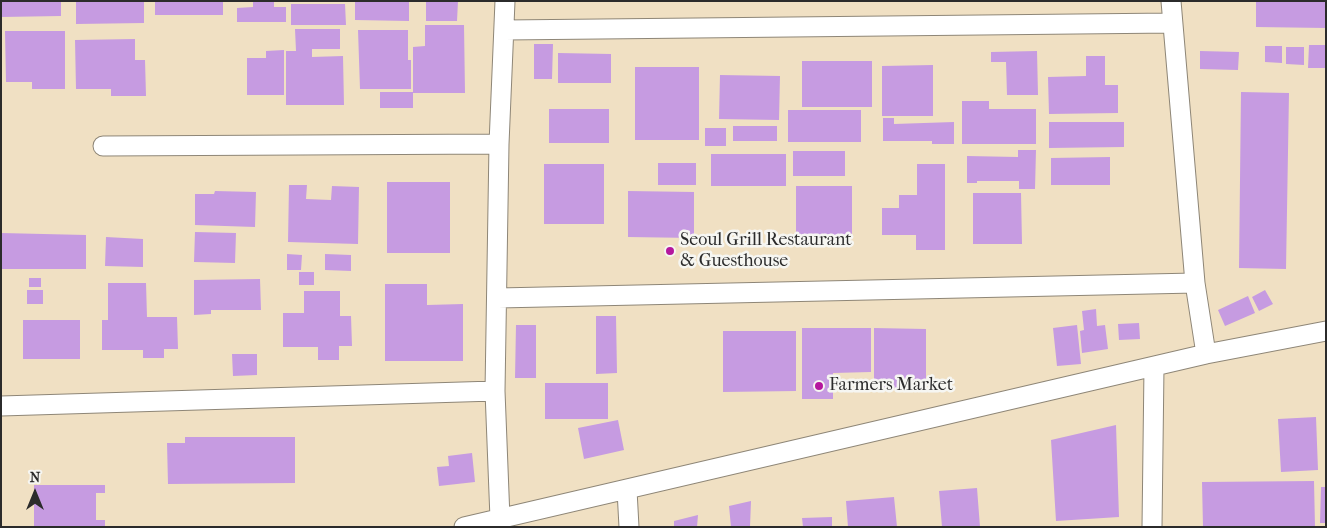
<!DOCTYPE html>
<html>
<head>
<meta charset="utf-8">
<style>
  body { margin:0 }
  #map { position:relative; width:1327px; height:528px; overflow:hidden; background:#f0e0c3; font-family:"IM FELL French Canon",serif }
  canvas { display:block }
  .frame { position:absolute; inset:0; border:2px solid #2b2b2b; pointer-events:none }
  .north { position:absolute; left:10px; top:468px; width:50px; height:50px; -webkit-text-stroke:4px #f6f6f2; paint-order:stroke; rotate:0deg; font-size:14px; font-weight:700; line-height:20px; text-align:center; color:#2b2b2b }
  .north::after { content:''; display:block; margin:auto; width:18px; height:22px; background:#2b2b2b; clip-path:polygon(50% 0,100% 100%,50% 72%,0 100%) }
</style>
</head>
<body>
<div id="map">
<canvas width="1327" height="528"></canvas>
<div class="frame"></div>
<div class="north">N</div>
</div>
<script>
const c = document.querySelector('canvas').getContext('2d');
c.lineJoin = 'round';
function fill(path, color) {
  c.fillStyle = color;
  c.fill(path, 'evenodd');
}
function toPath(rows) {
  const path = new Path2D();
  for (const r of rows) {
    path.moveTo(r[0], r[1]);
    for (let i = 2; i < r.length; i += 2) path.lineTo(r[i], r[i + 1]);
  }
  return path;
}
function trace(path, color, width, dash) {
  c.strokeStyle = color;
  c.lineWidth = width;
  c.lineCap = dash ? 'butt' : 'round';
  c.setLineDash(dash || []);
  c.stroke(path);
}
function drawText(font, color, halo, rows, align = 'center') {
  c.font = font + ' "IM FELL French Canon",serif';
  c.lineWidth = 5;
  c.setLineDash([]);
  c.textBaseline = 'middle';
  c.strokeStyle = halo;
  c.fillStyle = color;
  for (const [text, x, y, turn = 0] of rows) {
    c.save();
    c.translate(x, y);
    c.rotate((+turn || 0) * Math.PI / 180);
    c.textAlign = isNaN(turn) ? turn : align;
    if (halo) c.strokeText(text, 0, 0);
    c.fillText(text, 0, 0);
    c.restore();
  }
}
fill(toPath([
  [1,1,61,1,61,16,1,17],
  [76,1,144,1,144,23,76,24],
  [155,1,223,1,223,15,155,15],
  [253,1,274,1,274,7,286,7,286,22,237,22,237,8,253,7],
  [355,1,409,1,409,21,355,20],
  [426,1,458,1,457,21,426,21],
  [1256,1,1326,1,1326,28,1256,27],
  [291,4,345,4,346,25,291,25],
  [425,25,464,25,465,93,413,93,413,47,425,46],
  [295,29,340,29,340,49,312,49,312,57,343,56,344,105,286,105,286,51,296,51],
  [358,30,408,30,408,60,411,60,411,89,360,89],
  [5,31,65,31,65,89,32,89,32,82,6,82],
  [135,39,135,60,145,60,146,96,111,96,111,89,76,89,75,40],
  [534,44,553,44,552,79,534,79],
  [1309,45,1326,45,1326,68,1308,68],
  [1265,46,1282,46,1282,63,1265,62],
  [1286,47,1304,47,1304,65,1286,64],
  [284,50,284,95,247,95,247,58,266,58,266,51],
  [1037,51,1038,95,1007,95,1006,62,991,62,991,52],
  [1200,51,1239,52,1238,70,1200,69],
  [558,53,611,54,611,83,558,83],
  [1086,56,1105,56,1105,85,1118,85,1118,113,1049,114,1048,77,1086,76],
  [802,61,872,61,872,107,802,107],
  [933,65,933,116,882,116,882,66],
  [635,67,699,67,699,140,635,140],
  [720,75,780,76,779,120,719,119],
  [380,92,413,92,413,108,380,108],
  [1241,92,1289,93,1286,269,1239,268],
  [962,101,989,101,989,109,1036,109,1036,144,962,144],
  [549,109,609,109,609,143,549,143],
  [788,110,861,110,861,142,788,142],
  [883,118,894,118,894,124,954,122,954,144,932,144,932,141,883,141],
  [1049,122,1124,122,1124,147,1049,148],
  [733,126,777,126,777,141,733,141],
  [705,128,726,128,726,146,705,146],
  [1018,150,1036,150,1035,189,1019,189,1019,181,977,181,977,183,967,183,967,156,1018,157],
  [793,151,845,151,845,176,793,176],
  [711,154,786,154,786,186,711,186],
  [1110,157,1110,185,1051,185,1051,158],
  [658,163,696,163,696,185,658,185],
  [544,164,604,164,604,224,544,224],
  [917,164,945,164,945,250,916,250,916,235,882,235,882,208,899,208,899,195,917,195],
  [387,182,450,182,450,253,387,253],
  [289,185,307,185,306,199,331,200,332,186,359,187,358,244,288,242],
  [796,186,852,186,852,239,796,240],
  [215,191,256,192,255,227,195,225,195,194,214,194],
  [628,191,694,192,694,238,628,237],
  [973,193,1021,193,1022,244,973,244],
  [195,232,236,233,235,263,194,262],
  [1,233,86,235,86,269,1,269],
  [106,237,143,239,143,267,105,266],
  [287,254,302,255,301,270,287,270],
  [325,254,351,255,351,271,325,270],
  [299,272,314,272,314,285,299,285],
  [29,278,41,278,41,287,29,287],
  [260,279,261,310,211,310,211,314,194,315,194,280],
  [108,283,146,283,147,317,177,317,178,349,164,349,164,358,143,358,143,350,102,350,102,320,108,320],
  [385,284,427,284,427,305,463,304,463,361,385,361],
  [27,290,43,290,43,304,27,304],
  [1265,290,1273,304,1259,311,1252,297],
  [304,291,340,291,340,316,351,316,352,346,339,346,339,360,318,360,318,347,283,347,283,313,304,313],
  [1248,296,1255,313,1225,326,1218,310],
  [1096,309,1097,326,1105,325,1108,349,1082,353,1080,331,1084,330,1082,311],
  [596,316,616,316,617,373,596,374],
  [23,320,80,320,80,359,23,359],
  [1139,323,1140,339,1119,340,1118,324],
  [516,325,536,325,536,378,515,378],
  [1077,325,1081,364,1057,366,1053,328],
  [802,328,871,328,871,372,833,373,833,399,802,399],
  [874,328,926,329,926,389,874,388],
  [723,331,796,331,796,391,723,392],
  [232,354,257,354,257,375,233,376],
  [545,383,608,383,608,419,545,419],
  [1316,417,1318,470,1281,472,1278,419],
  [618,420,624,450,584,459,578,428],
  [1116,425,1119,517,1056,521,1051,440],
  [185,437,295,437,295,483,168,484,167,443,185,443],
  [472,453,475,482,439,486,437,467,449,466,448,456],
  [1314,481,1315,527,1203,527,1202,482],
  [34,485,105,485,105,493,96,493,96,520,105,520,105,527,34,527],
  [1321,487,1326,487,1326,523,1320,523],
  [977,488,980,527,942,527,939,491],
  [894,497,897,527,848,527,846,501],
  [751,501,750,527,731,527,729,506],
  [698,515,697,527,674,527,674,521],
  [832,517,832,527,803,527,802,518]
]), '#c69be1');
const minor = toPath([
  [1171,1,1195,283],
  [505,30,1172,23],
  [103,146,499,144],
  [498,298,1195,283,1206,354],
  [1,406,495,391],
  [627,490,629,527],
  [500,519,495,391,499,144,505,1],
  [464,527,1206,354,1326,331],
  [1152,527,1154,367]
]);
trace(minor, '#8e8677', 21);
trace(minor, '#fff', 19);
for (const [x, y, r, color] of [
  [670,251,5,"#b5179e"],
  [819,386,5,"#b5179e"]
]) {
  const dot = new Path2D();
  dot.arc(x, y, r, 0, 2 * Math.PI);
  c.fillStyle = color;
  c.fill(dot);
  trace(dot, '#f6f6f2', 2);
}
drawText('18px', '#2b2b2b', '#f6f6f2', [
  ["Seoul Grill Restaurant",680,241],
  ["& Guesthouse",680,262],
  ["Farmers Market",829,386]
], 'left');
</script>
</body>
</html>
